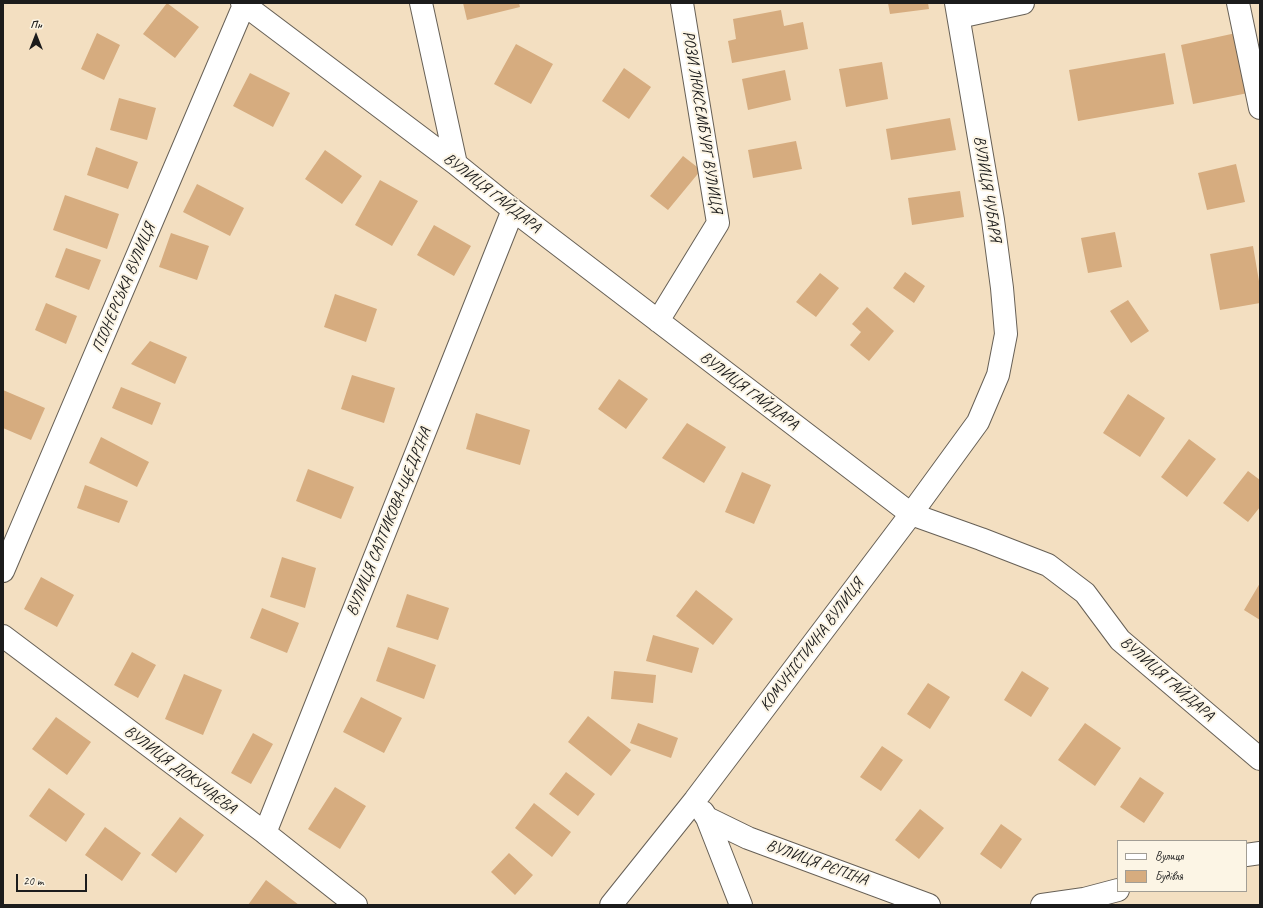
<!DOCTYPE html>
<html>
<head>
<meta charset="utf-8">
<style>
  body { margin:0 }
  #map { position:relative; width:1263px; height:908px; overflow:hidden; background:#f3dfc1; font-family:Caveat,sans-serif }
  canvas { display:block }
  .frame { position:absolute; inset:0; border:4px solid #1c1c1c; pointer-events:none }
  .legend { position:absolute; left:1117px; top:840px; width:130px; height:52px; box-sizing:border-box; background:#fcf5e5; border:1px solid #a29e95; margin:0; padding:5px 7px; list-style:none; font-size:12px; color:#1c1c1c }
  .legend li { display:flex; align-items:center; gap:8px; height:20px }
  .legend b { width:20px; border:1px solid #a29e95 }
  .north { position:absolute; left:16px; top:16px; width:40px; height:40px; -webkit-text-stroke:3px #fcf5e5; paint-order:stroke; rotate:0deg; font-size:11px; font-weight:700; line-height:16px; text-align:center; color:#1c1c1c }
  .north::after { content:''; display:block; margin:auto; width:14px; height:18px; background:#1c1c1c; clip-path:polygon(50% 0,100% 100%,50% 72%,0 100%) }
  .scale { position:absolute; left:16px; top:874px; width:71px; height:18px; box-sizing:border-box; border:2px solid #1c1c1c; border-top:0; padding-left:5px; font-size:12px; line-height:14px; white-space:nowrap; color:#1c1c1c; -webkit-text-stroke:3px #fcf5e5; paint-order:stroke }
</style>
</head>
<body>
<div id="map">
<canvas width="1263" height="908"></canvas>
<div class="frame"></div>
<ul class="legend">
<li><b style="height:5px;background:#fff"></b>Вулиця</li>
<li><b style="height:11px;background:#d6ac7f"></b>Будівля</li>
</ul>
<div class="north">Пн</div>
<div class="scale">20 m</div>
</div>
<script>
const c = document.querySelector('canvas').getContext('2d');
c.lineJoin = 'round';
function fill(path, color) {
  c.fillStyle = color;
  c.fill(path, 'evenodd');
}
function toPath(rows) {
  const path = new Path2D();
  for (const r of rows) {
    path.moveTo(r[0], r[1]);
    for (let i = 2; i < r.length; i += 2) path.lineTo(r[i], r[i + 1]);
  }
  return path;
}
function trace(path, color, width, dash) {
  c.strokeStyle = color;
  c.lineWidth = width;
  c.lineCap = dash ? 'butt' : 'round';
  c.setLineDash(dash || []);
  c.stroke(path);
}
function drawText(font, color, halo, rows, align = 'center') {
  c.font = font + ' Caveat,sans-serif';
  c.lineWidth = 4;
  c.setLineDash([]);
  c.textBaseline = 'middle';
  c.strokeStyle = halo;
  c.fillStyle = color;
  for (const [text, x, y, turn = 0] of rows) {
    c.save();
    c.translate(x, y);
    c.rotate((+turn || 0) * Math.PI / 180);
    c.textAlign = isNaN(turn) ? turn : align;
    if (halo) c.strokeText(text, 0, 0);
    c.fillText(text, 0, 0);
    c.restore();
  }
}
fill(toPath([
  [167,3,199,27,175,58,143,34],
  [463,3,519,3,520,7,467,20],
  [888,3,928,3,929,9,890,14],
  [781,10,784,26,803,22,808,49,732,63,728,41,736,39,733,19],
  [97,33,120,45,104,80,81,69],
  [1236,33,1248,93,1193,104,1181,45],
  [516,44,553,64,531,104,494,84],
  [1165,53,1174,104,1078,121,1069,70],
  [882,62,888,99,846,107,839,69],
  [624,68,651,87,629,119,602,101],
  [785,70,791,100,748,110,742,79],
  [250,73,290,93,273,127,233,106],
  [119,98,156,108,147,140,110,130],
  [950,118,956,150,891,160,886,129],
  [796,141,802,169,753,178,748,150],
  [96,147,138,162,128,189,87,175],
  [325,150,362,176,342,204,305,179],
  [683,156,701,170,668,210,650,196],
  [1236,164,1245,202,1207,210,1198,173],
  [380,180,418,201,392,246,355,225],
  [197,184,244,208,230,236,183,212],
  [960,191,964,217,912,225,908,198],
  [65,195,119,214,107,249,53,230],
  [434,225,471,246,454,276,417,255],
  [1115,232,1122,267,1088,273,1081,238],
  [171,233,209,246,197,280,159,267],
  [1253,246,1260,287,1260,303,1220,310,1210,254],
  [66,248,101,260,89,290,55,277],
  [905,272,925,286,914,303,893,288],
  [820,273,839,288,816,317,796,302],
  [335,294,377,309,366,342,324,327],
  [1128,300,1149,331,1131,343,1110,311],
  [46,303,77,316,66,344,35,330],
  [867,307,894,331,869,361,850,345,861,332,852,324],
  [150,341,187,357,175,384,131,364],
  [352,375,395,388,384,423,341,409],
  [619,379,648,399,626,429,598,409],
  [121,387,161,403,152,425,112,408],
  [3,390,45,408,31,440,3,428],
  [1128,394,1165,418,1140,457,1103,433],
  [476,413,530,430,520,465,466,449],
  [687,423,726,447,704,483,662,458],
  [101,437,149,462,137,487,89,463],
  [1189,439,1216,459,1187,497,1161,477],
  [308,469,354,487,341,519,296,501],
  [1248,471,1260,480,1260,507,1248,522,1223,503],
  [742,472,771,485,754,524,725,512],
  [85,485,128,501,119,523,77,508],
  [282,557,316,568,305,608,270,597],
  [41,577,74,595,57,627,24,609],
  [1260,583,1260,620,1244,610],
  [696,590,733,619,713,645,676,616],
  [407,594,449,608,438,640,396,627],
  [262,608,299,623,287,653,250,638],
  [653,635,699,648,692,673,646,661],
  [388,647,436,665,424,699,376,681],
  [132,652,156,665,138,698,114,685],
  [614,671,656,675,653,703,611,699],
  [1022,671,1049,688,1031,717,1004,700],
  [184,674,222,690,203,735,165,719],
  [928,683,950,697,930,729,907,714],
  [361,697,402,718,384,753,343,732],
  [588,716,631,750,611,776,568,742],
  [56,717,91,742,67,775,32,749],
  [638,723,678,738,671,758,630,743],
  [1085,723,1121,748,1095,786,1058,760],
  [253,733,273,744,251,784,231,773],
  [882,746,903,760,881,791,860,777],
  [566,772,595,794,578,816,549,794],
  [1140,777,1164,793,1144,823,1120,807],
  [335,787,366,806,340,849,308,829],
  [49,788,85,814,66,842,29,816],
  [534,803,571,832,552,857,515,828],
  [920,809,944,828,919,859,895,840],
  [180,817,204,835,176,873,151,855],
  [1001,824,1022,839,1001,869,980,854],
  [105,827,141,853,122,881,85,855],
  [509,853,533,875,515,895,491,872],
  [266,880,299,905,248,905]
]), '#d6ac7f');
const minor = toPath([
  [242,3,456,164,513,210,911,514,981,539,1048,565,1085,593,1120,640,1260,759],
  [421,3,456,164],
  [1238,3,1260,108],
  [658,321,718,223,682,3],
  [3,571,244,5],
  [3,636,265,833,356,905],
  [703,812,707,818,741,905],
  [707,818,748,838,929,905],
  [265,833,513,210],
  [1246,855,1260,853],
  [1042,905,1084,899,1118,890]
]);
const tertiary = toPath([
  [959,17,1023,3],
  [611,905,695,800,911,514,978,422,998,375,1006,334,1002,288,993,220,956,3]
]);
trace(minor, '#676056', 24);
trace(tertiary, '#676056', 24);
trace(minor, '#fff', 22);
trace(tertiary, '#fff', 22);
drawText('16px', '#1c1c1c', '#fcf5e5', [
  ["РОЗИ ЛЮКСЕМБУРГ ВУЛИЦЯ",702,122,81],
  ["ВУЛИЦЯ ЧУБАРЯ",987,189,81],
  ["ВУЛИЦЯ ГАЙДАРА",492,193,38],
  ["ПІОНЕРСЬКА ВУЛИЦЯ",124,288,-67],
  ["ВУЛИЦЯ ГАЙДАРА",749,391,37],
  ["ВУЛИЦЯ САЛТИКОВА-ЩЕДРІНА",389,522,-68],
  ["КОМУНІСТИЧНА ВУЛИЦЯ",812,645,-53],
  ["ВУЛИЦЯ ГАЙДАРА",1167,679,41],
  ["ВУЛИЦЯ ДОКУЧАЄВА",180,770,37],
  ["ВУЛИЦЯ РЄПІНА",817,863,20]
]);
</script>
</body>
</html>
